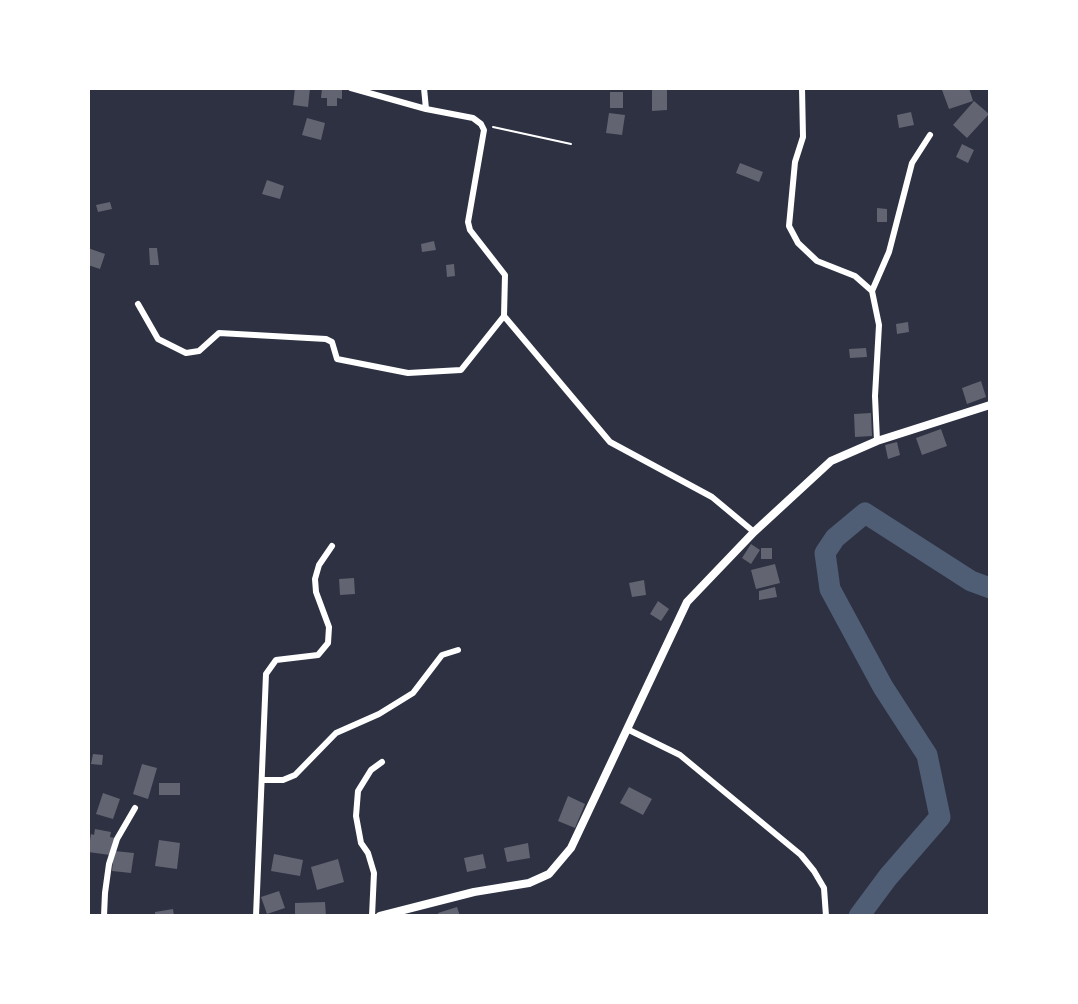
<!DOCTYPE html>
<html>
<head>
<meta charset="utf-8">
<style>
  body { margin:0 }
  #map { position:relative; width:1078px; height:1004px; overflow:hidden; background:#2d3142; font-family:"PT Sans",sans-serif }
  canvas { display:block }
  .frame { position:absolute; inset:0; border:90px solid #fff; pointer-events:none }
</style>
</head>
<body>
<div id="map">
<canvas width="1078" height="1004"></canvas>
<div class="frame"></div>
</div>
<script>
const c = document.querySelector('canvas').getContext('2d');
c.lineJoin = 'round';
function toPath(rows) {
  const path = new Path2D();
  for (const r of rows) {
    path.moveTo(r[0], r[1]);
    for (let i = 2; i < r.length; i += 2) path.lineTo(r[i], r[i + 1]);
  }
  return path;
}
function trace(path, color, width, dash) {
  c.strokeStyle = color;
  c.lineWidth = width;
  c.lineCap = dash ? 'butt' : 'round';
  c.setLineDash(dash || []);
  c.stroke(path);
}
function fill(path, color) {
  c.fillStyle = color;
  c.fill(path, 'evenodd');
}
trace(toPath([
  [859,916,888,877,940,817,927,755,883,687,830,589,825,553,835,538,865,513,971,581,990,588]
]), '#4f5d75', 21);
fill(toPath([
  [295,88,310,88,308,107,293,105],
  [322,88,342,89,342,99,337,98,337,106,327,106,327,98,321,98],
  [667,88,667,110,652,111,652,89],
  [945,88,969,88,973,101,949,109,942,90],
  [610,92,623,92,623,108,610,108],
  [974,101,989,114,967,138,953,125],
  [911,112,914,125,899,128,897,115],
  [609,113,625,115,622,135,606,133],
  [307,118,325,123,321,140,302,135],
  [962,144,974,150,968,163,956,157],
  [740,163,763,172,759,182,736,173],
  [267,180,284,186,280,199,262,194],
  [110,202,112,209,98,212,96,205],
  [877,208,887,209,887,222,877,222],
  [434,241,436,250,422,252,421,244],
  [88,248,105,254,100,269,88,265],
  [149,248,157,248,159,265,150,265],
  [454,264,455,276,447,277,446,265],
  [908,322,909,332,897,334,896,324],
  [866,348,867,357,850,358,849,349],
  [981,381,986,397,967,404,962,388],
  [871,413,872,436,855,437,854,414],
  [941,429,947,446,922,455,916,438],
  [897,442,900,455,888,459,885,445],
  [751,544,760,550,751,564,742,558],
  [761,548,772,548,772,559,761,559],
  [775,564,780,583,756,589,751,570],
  [354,578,355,594,340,595,339,579],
  [644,580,646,595,632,597,629,583],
  [775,587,777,597,759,600,759,591],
  [658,601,669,609,661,621,650,614],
  [93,754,103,755,102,765,91,764],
  [142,764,157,768,148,799,133,794],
  [159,783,180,783,180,795,159,795],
  [629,787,652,799,643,815,620,803],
  [103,793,120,799,113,819,96,814],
  [568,796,585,804,575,828,558,821],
  [95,829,111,832,110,837,115,838,110,855,88,852,91,834,94,835],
  [159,840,180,843,177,869,155,866],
  [528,843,530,858,507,862,504,848],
  [114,851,134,853,131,873,112,871],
  [274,854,303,860,300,876,271,871],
  [483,854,486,868,467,872,464,858],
  [338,859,344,882,317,890,311,867],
  [279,891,285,908,267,914,261,897],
  [325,902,326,916,295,916,295,903],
  [457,907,460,916,439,916,438,913],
  [173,909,174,916,155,916,155,912]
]), '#626471');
trace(toPath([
  [493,127,571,144]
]), '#fff', 2);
trace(toPath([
  [351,88,426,109,473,118,481,124,484,130,468,222,470,230,505,275,504,316,610,442,712,497,754,532],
  [424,88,426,109],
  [802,88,803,137,795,162,789,226,798,243,817,261,855,276,872,291,879,325,875,396,877,441],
  [872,291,889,252,912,163,930,135],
  [138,304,158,339,186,353,199,351,219,333,326,339,332,342,337,359,408,373,461,370,504,316],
  [627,729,680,755,801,855,814,871,824,888,826,916],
  [262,780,283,780,295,775,336,733,379,714,413,693,442,655,458,650],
  [104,916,105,893,109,864,117,839,135,808],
  [256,916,266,674,276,660,318,655,328,643,329,627,316,592,315,579,319,565,332,546],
  [372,916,374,873,368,853,361,843,356,816,358,791,371,770,382,762]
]), '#fff', 6);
trace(toPath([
  [380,916,474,892,529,883,549,874,571,848,687,602,754,532,831,461,877,441,990,405]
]), '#fff', 8);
</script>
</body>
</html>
